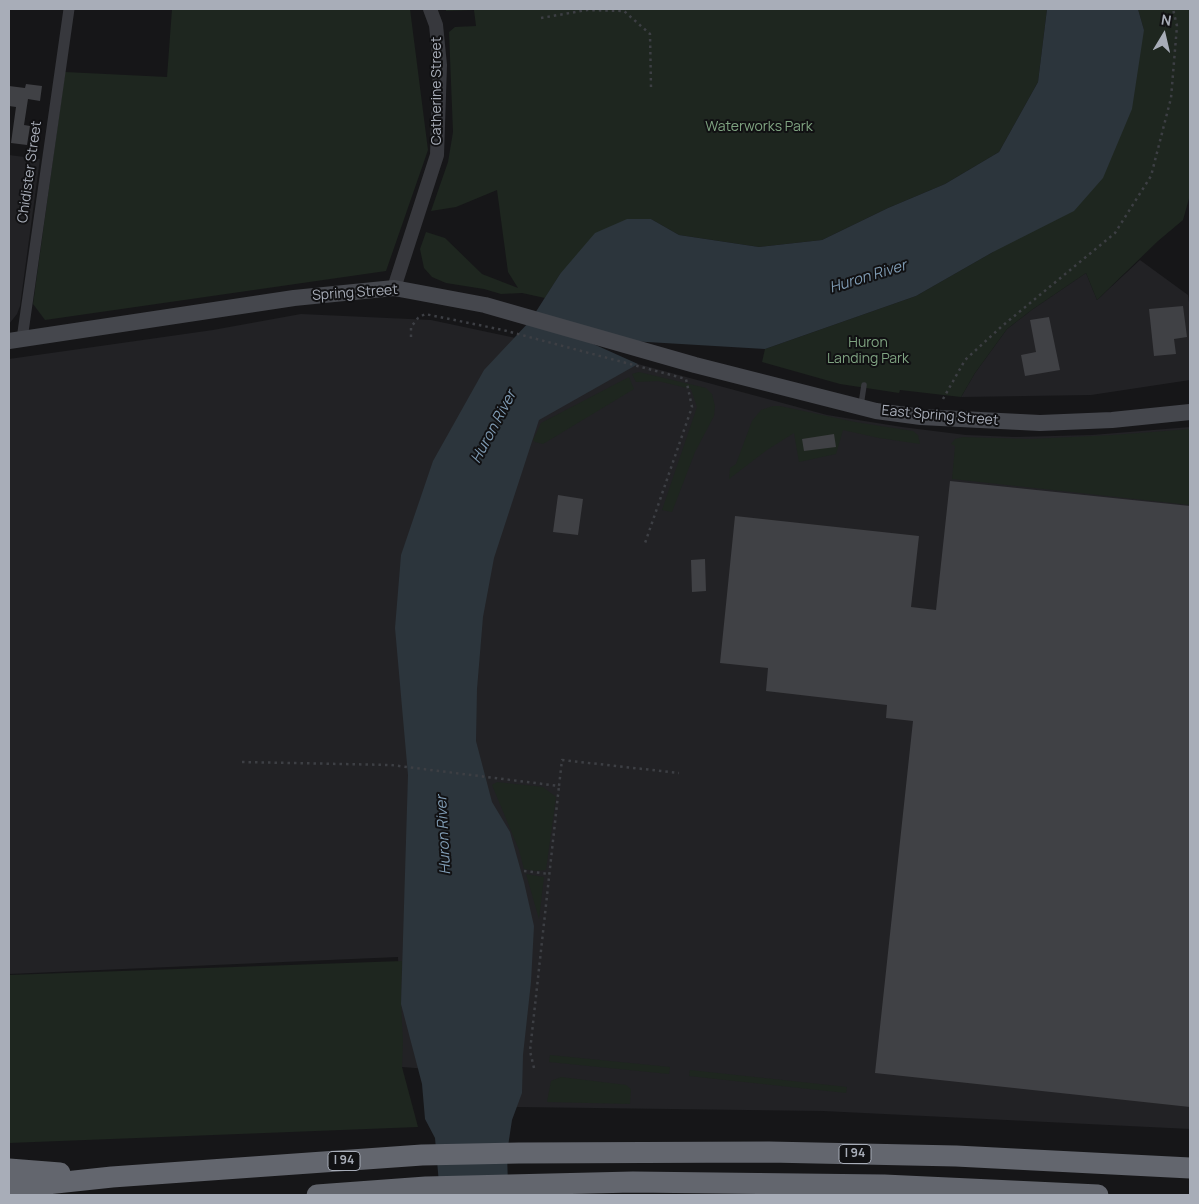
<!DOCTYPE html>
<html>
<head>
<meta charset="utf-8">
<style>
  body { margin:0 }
  #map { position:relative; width:1199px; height:1204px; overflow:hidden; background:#161618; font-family:Manrope,sans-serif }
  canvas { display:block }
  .frame { position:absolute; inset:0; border:10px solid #a8adb8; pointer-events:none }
  .north { position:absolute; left:1139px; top:10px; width:50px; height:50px; -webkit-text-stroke:4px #111113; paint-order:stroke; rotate:9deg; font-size:14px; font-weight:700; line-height:20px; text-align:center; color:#a8adb8 }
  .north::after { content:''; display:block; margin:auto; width:18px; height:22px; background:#a8adb8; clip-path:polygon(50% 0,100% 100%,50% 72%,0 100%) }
</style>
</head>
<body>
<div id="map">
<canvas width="1199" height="1204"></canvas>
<div class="frame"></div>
<div class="north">N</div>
</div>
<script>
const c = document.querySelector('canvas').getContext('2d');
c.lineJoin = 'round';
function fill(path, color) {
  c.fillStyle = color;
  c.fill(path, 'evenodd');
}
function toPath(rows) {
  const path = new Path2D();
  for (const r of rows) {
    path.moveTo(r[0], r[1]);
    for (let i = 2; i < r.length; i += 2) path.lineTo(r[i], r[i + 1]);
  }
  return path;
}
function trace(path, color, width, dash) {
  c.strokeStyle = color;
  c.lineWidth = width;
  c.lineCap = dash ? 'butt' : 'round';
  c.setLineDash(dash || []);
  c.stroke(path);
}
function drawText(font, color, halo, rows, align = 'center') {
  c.font = font + ' Manrope,sans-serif';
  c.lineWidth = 4;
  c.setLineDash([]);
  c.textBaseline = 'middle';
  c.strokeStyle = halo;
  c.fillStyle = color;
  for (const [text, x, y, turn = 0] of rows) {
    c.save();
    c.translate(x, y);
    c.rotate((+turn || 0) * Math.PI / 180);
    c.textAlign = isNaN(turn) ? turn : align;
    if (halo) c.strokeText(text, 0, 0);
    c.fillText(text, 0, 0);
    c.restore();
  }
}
fill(toPath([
  [9,155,40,159,20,306,17,314,9,324],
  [1140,260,1188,295,1190,309,1190,380,1091,395,961,397,975,373,1007,329,1033,309,1086,273,1097,300],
  [301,314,431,320,638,364,827,415,902,427,966,435,1015,437,1092,435,1190,427,1190,1129,823,1111,517,1107,468,1072,402,1067,398,957,9,974,9,359,213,330]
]), '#222225');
fill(toPath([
  [172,9,410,9,428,150,386,271,45,320,33,304,65,72,167,77],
  [446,9,1047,9,1038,82,999,152,945,184,888,208,822,240,759,247,679,235,651,219,560,274,545,298,522,293,501,294,484,289,446,283,432,277,424,268,420,249,426,232,445,238,482,274,518,288,508,272,497,190,456,207,431,211,448,162,453,132,449,32,455,27,476,26,474,10,446,11],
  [1138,9,1190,9,1190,195,1183,220,1158,241,1097,300,1086,273,1033,309,1007,329,975,373,961,397,900,390,899,393,840,384,762,362,765,349,916,296,993,252,1144,30],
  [639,372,706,388,712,394,715,406,714,416,695,452,672,512,662,510,697,407,691,389,658,381,636,382,632,374],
  [629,377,634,389,543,444,535,442,533,440,541,423],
  [773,406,780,406,855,422,913,431,918,435,920,444,879,438,843,430,836,454,799,462,794,433,767,450,729,479,730,468,736,464,752,421,761,410],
  [1190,429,1190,505,952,479,955,446,951,444,955,439,963,437,1030,439,1113,435],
  [497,782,543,787,556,797,546,870,535,871,524,869,519,850,492,785],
  [526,874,544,877,539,919],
  [402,961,401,1004,403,1042,402,1067,418,1127,9,1143,9,975],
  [550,1055,670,1067,669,1074,549,1062],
  [690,1070,847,1087,846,1093,689,1076],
  [561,1077,626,1085,631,1089,630,1104,547,1102,551,1081]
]), '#1e261f');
fill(toPath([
  [1047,9,1138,9,1144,30,1132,109,1103,178,1074,211,993,252,916,296,765,349,580,338,638,364,539,420,494,558,483,617,477,689,476,741,492,802,510,832,524,882,534,926,531,982,523,1055,522,1093,512,1120,507,1153,508,1185,440,1195,435,1138,425,1119,422,1084,401,1004,408,775,395,628,401,555,433,461,484,370,530,321,560,274,595,233,627,219,651,219,679,235,759,247,822,240,888,208,945,184,999,152,1038,82]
]), '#2c353c');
fill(toPath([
  [26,84,42,86,40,101,28,99,24,125,30,126,27,145,11,143,16,107,9,106,9,86,25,88],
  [1183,306,1187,337,1174,339,1176,354,1154,356,1149,309],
  [1049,317,1060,370,1025,376,1021,355,1036,352,1030,320],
  [834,434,836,447,804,451,802,439],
  [950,481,1190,506,1190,1107,875,1073,913,721,886,718,887,705,766,691,768,668,720,663,735,516,919,536,911,607,936,610],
  [558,495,583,499,578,535,553,532],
  [705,559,706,591,692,592,691,560]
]), '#404145');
trace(toPath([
  [541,18,587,10,624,11,650,34,651,87],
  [411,337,411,327,418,318,425,314,503,330,686,379,692,407,644,546],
  [943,399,965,360,1001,327,1115,233,1151,176,1171,98,1177,26,1173,9],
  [242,762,391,765,559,786,562,760,679,773],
  [524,871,549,874],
  [534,1068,530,1051,559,786]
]), '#3d3f44', 2.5, [2.5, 4]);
trace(toPath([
  [861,405,864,385]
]), '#37383d', 5.5);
trace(toPath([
  [22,339,69,9]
]), '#37383d', 11);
trace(toPath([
  [394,288,437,155,440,65,436,25,430,9]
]), '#37383d', 14);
trace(toPath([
  [9,341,294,298,394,288,485,305,695,365,876,411,921,417,1040,423,1112,420,1190,412]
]), '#45474d', 16);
trace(toPath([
  [9,1169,60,1173],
  [9,1188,112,1177,422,1155,519,1153,769,1152,956,1156,1190,1168],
  [317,1195,426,1187,633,1182,884,1185,1098,1195]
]), '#63666e', 21);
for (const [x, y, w] of [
  [855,1154,32],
  [344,1161,32]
]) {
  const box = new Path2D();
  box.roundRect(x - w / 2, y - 9.5, w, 19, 4);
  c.fillStyle = '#111113';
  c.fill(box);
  trace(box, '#a8adb8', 1);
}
drawText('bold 12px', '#a8adb8', null, [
  ["I 94",855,1154],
  ["I 94",344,1161]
]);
drawText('14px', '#a8adb8', '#111113', [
  ["Catherine Street",437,91,-90],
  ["Chidister Street",30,172,-82],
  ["Spring Street",355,293,-4],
  ["East Spring Street",940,416,5]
]);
drawText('14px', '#7fa381', '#111113', [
  ["Waterworks Park",759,127],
  ["Huron",868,343],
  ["Landing Park",868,359]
]);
drawText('italic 15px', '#7f9bb3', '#111113', [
  ["Huron River",868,277,-17],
  ["Huron River",494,427,-62],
  ["Huron River",444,835,-93]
]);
</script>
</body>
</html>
